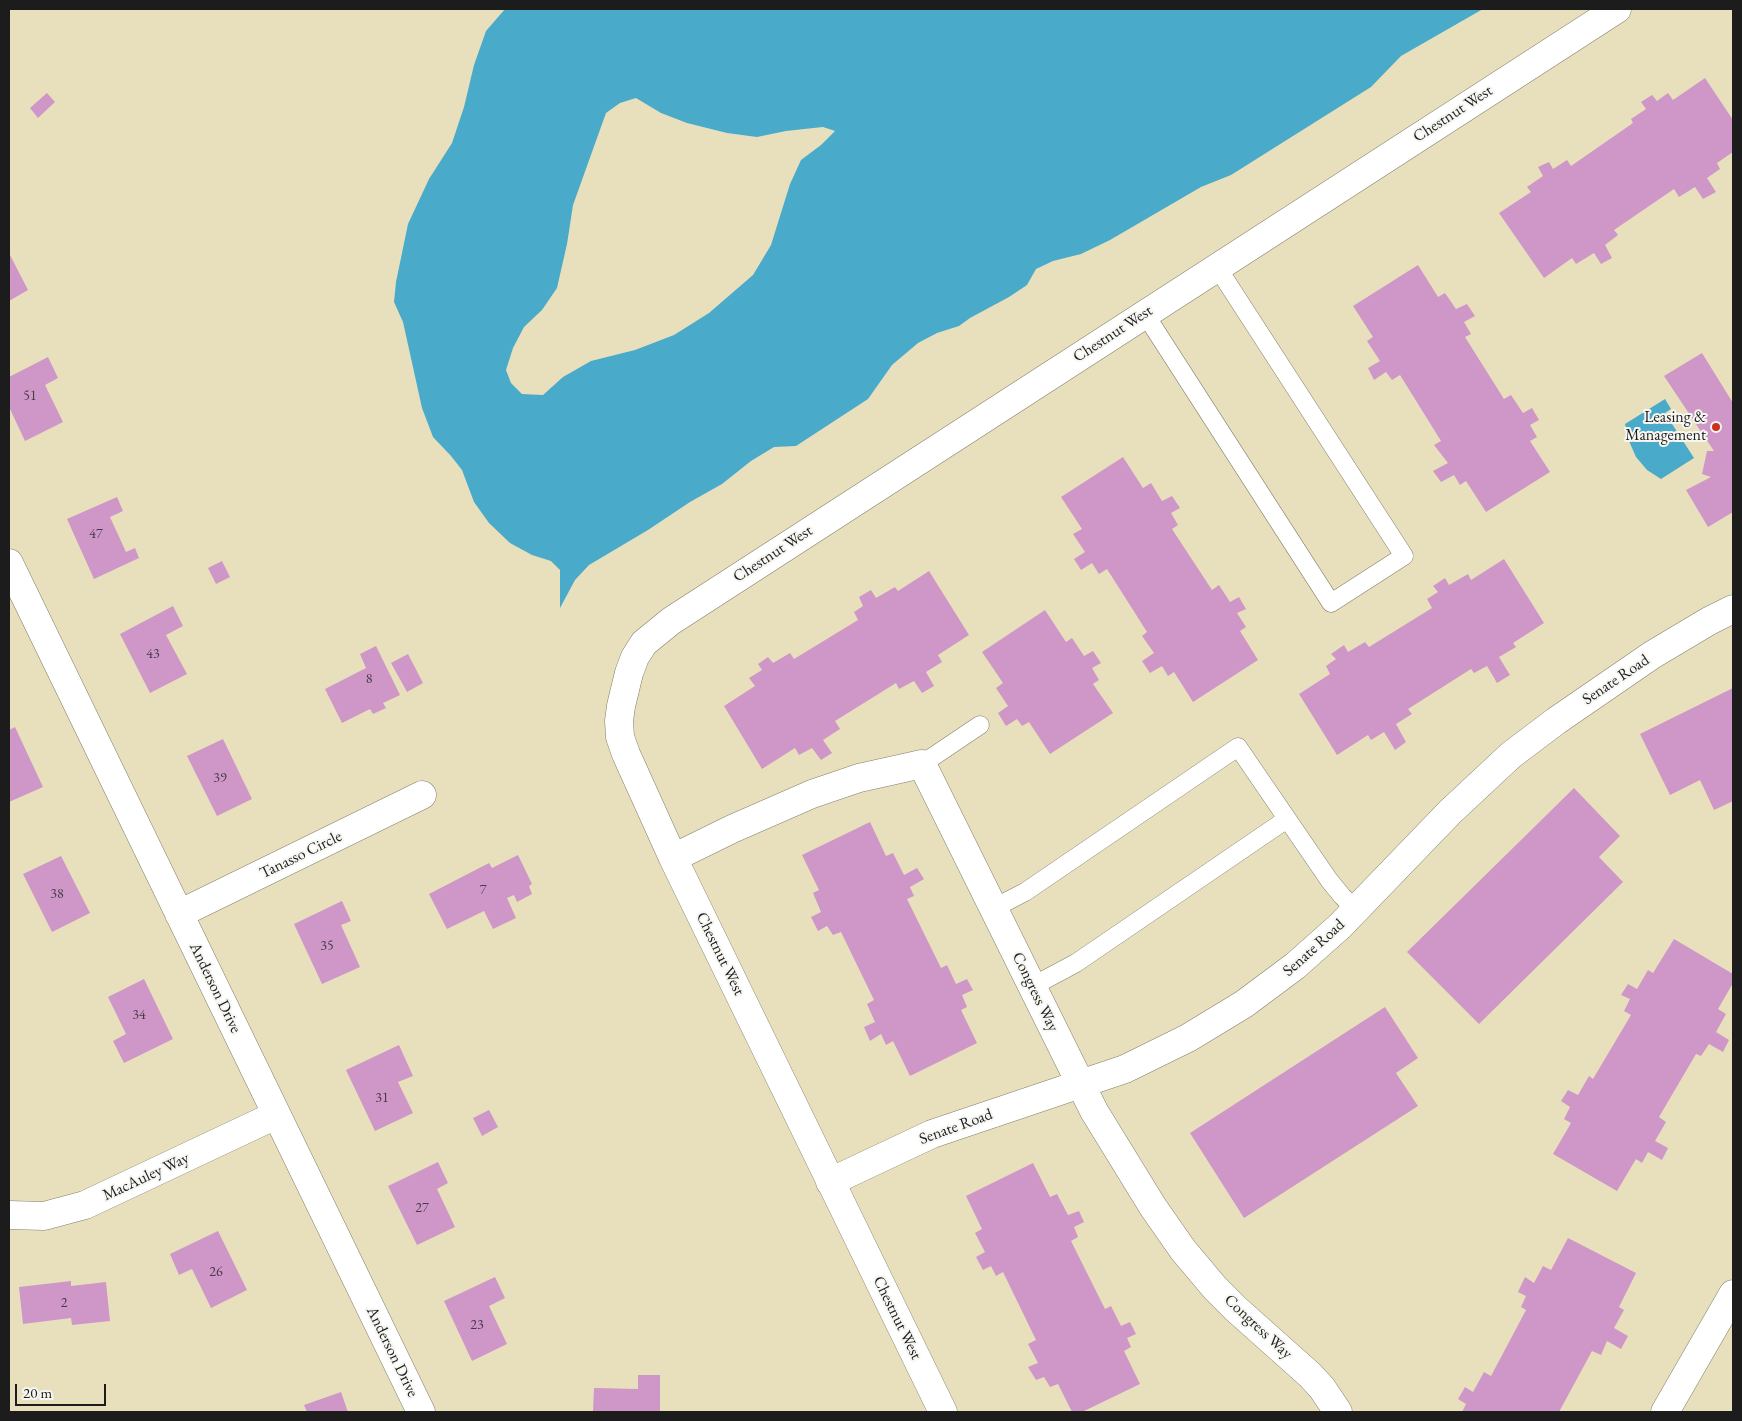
<!DOCTYPE html>
<html>
<head>
<meta charset="utf-8">
<style>
  body { margin:0 }
  #map { position:relative; width:1742px; height:1421px; overflow:hidden; background:#e8e0bc; font-family:"EB Garamond",serif }
  canvas { display:block }
  .frame { position:absolute; inset:0; border:10px solid #1c1c1c; pointer-events:none }
  .scale { position:absolute; left:15px; top:1384px; width:91px; height:22px; box-sizing:border-box; border:2px solid #1c1c1c; border-top:0; padding-left:6px; font-size:15px; line-height:18px; white-space:nowrap; color:#1c1c1c; -webkit-text-stroke:4px #f6f6f2; paint-order:stroke }
</style>
</head>
<body>
<div id="map">
<canvas width="1742" height="1421"></canvas>
<div class="frame"></div>
<div class="scale">20 m</div>
</div>
<script>
const c = document.querySelector('canvas').getContext('2d');
c.lineJoin = 'round';
function fill(path, color) {
  c.fillStyle = color;
  c.fill(path, 'evenodd');
}
function toPath(rows) {
  const path = new Path2D();
  for (const r of rows) {
    path.moveTo(r[0], r[1]);
    for (let i = 2; i < r.length; i += 2) path.lineTo(r[i], r[i + 1]);
  }
  return path;
}
function trace(path, color, width, dash) {
  c.strokeStyle = color;
  c.lineWidth = width;
  c.lineCap = dash ? 'butt' : 'round';
  c.setLineDash(dash || []);
  c.stroke(path);
}
function drawText(font, color, halo, rows, align = 'center') {
  c.font = font + ' "EB Garamond",serif';
  c.lineWidth = 4;
  c.setLineDash([]);
  c.textBaseline = 'middle';
  c.strokeStyle = halo;
  c.fillStyle = color;
  for (const [text, x, y, turn = 0] of rows) {
    c.save();
    c.translate(x, y);
    c.rotate((+turn || 0) * Math.PI / 180);
    c.textAlign = isNaN(turn) ? turn : align;
    if (halo) c.strokeText(text, 0, 0);
    c.fillText(text, 0, 0);
    c.restore();
  }
}
fill(toPath([
  [505,9,1483,9,1401,56,1371,87,1231,175,1201,187,1110,240,1081,254,1053,261,1036,269,1027,285,1009,297,970,318,959,326,937,333,918,343,892,365,868,399,796,446,774,447,751,461,722,484,690,502,648,530,589,565,575,580,560,608,560,570,551,561,532,555,510,543,489,523,474,502,462,470,451,456,433,437,422,408,403,322,394,302,396,282,408,224,429,179,452,143,464,107,474,65,486,31],
  [636,98,661,113,687,123,727,133,757,137,786,131,823,127,835,131,821,145,801,160,790,184,771,245,753,275,709,313,674,335,635,350,591,361,563,377,543,395,522,394,511,383,506,370,513,348,524,327,542,310,557,288,567,244,573,205,606,113,620,103],
  [1665,399,1671,409,1665,413,1694,458,1661,479,1647,470,1636,457,1629,441,1625,424]
]), '#4aaac9');
fill(toPath([
  [1705,78,1733,120,1733,152,1717,163,1720,169,1707,178,1716,192,1703,199,1695,187,1679,197,1674,189,1614,230,1618,235,1605,245,1612,258,1601,264,1594,253,1576,264,1572,258,1544,278,1499,213,1531,192,1527,187,1543,176,1538,167,1549,162,1553,169,1567,160,1571,166,1633,123,1631,119,1646,109,1641,102,1652,95,1657,101,1668,93,1673,100],
  [47,93,55,102,38,118,30,108],
  [9,253,28,290,9,301],
  [1418,265,1438,297,1445,293,1456,309,1467,304,1475,316,1464,322,1471,334,1465,337,1504,399,1511,395,1523,413,1532,408,1539,420,1530,425,1537,437,1530,441,1550,472,1486,512,1466,481,1460,485,1454,475,1441,482,1433,471,1448,463,1434,445,1441,441,1400,375,1392,380,1386,372,1374,380,1368,368,1380,361,1367,341,1373,337,1353,306],
  [1702,353,1733,403,1733,512,1708,527,1686,490,1711,477,1702,474,1707,451,1714,451,1664,376],
  [48,357,58,378,45,385,63,422,25,441,9,407,9,377],
  [1123,457,1143,488,1151,483,1162,501,1172,496,1180,508,1171,513,1178,525,1172,529,1212,590,1219,585,1230,602,1239,597,1246,609,1237,613,1246,627,1240,631,1258,660,1193,702,1174,672,1168,676,1162,666,1150,673,1142,661,1154,653,1142,636,1147,632,1107,569,1099,574,1092,563,1081,570,1074,559,1085,552,1073,534,1082,529,1061,497],
  [117,497,123,511,110,517,126,552,135,548,139,558,94,579,67,519],
  [1504,559,1544,623,1513,643,1516,647,1499,657,1510,675,1497,683,1487,666,1474,673,1471,669,1408,709,1412,714,1396,724,1406,742,1395,750,1384,732,1371,740,1368,735,1337,755,1299,694,1330,674,1326,666,1336,659,1331,654,1344,645,1348,652,1365,642,1369,647,1432,608,1427,599,1438,592,1433,586,1445,578,1449,585,1468,574,1471,580],
  [222,561,230,577,216,584,208,568],
  [929,571,969,635,938,655,942,662,926,672,934,686,922,693,914,681,899,689,896,683,835,721,840,729,823,740,832,753,821,760,812,748,799,755,795,748,762,769,724,706,755,686,749,678,762,670,758,664,768,657,773,663,790,653,794,659,858,620,854,612,863,606,859,597,871,590,876,598,895,587,898,591],
  [173,606,183,626,166,635,187,674,150,693,120,634],
  [1045,610,1066,642,1072,638,1084,656,1093,651,1101,663,1092,668,1099,680,1093,684,1113,713,1050,754,1029,722,1022,726,1017,719,1006,726,998,713,1008,706,996,688,1003,683,982,652],
  [376,646,400,695,383,703,386,708,373,714,370,709,342,723,325,689,366,668,360,654],
  [408,654,423,683,407,692,391,663],
  [1733,688,1733,801,1714,810,1700,780,1670,795,1640,734],
  [15,727,43,787,9,802,9,730],
  [223,739,252,799,217,816,187,756],
  [1574,788,1620,836,1599,857,1623,882,1479,1024,1407,952],
  [870,822,886,856,893,853,904,875,917,868,924,879,910,887,914,896,907,899,941,968,947,965,956,984,967,979,973,990,962,995,967,1007,961,1010,977,1043,910,1076,893,1041,886,1045,881,1034,870,1041,864,1027,875,1022,867,1004,874,1000,841,932,833,935,827,926,818,931,811,917,821,912,813,893,819,890,802,855],
  [518,855,532,884,529,886,532,894,517,902,514,895,507,898,516,918,493,929,484,911,447,929,429,894,489,863,492,868],
  [61,856,90,913,52,932,23,874],
  [342,901,351,921,341,925,360,967,322,984,294,924],
  [1674,939,1733,974,1733,983,1718,1009,1726,1014,1716,1032,1729,1040,1723,1052,1709,1044,1701,1056,1696,1054,1659,1117,1666,1122,1655,1141,1668,1148,1662,1160,1648,1152,1642,1163,1636,1159,1617,1191,1553,1154,1571,1123,1564,1119,1570,1107,1561,1101,1568,1090,1578,1095,1589,1076,1593,1079,1631,1015,1624,1011,1630,999,1621,995,1628,984,1637,989,1648,970,1653,973],
  [144,979,173,1039,124,1063,113,1041,126,1034,108,997],
  [1385,1007,1418,1058,1396,1073,1418,1106,1244,1218,1190,1133],
  [399,1045,413,1076,398,1082,413,1113,375,1131,346,1070],
  [489,1110,498,1127,482,1136,473,1118],
  [438,1162,448,1183,437,1189,455,1227,417,1245,388,1186],
  [1033,1163,1050,1197,1057,1194,1068,1215,1079,1211,1084,1222,1074,1227,1078,1237,1071,1241,1105,1309,1111,1306,1121,1326,1130,1322,1136,1334,1127,1338,1131,1347,1124,1351,1140,1384,1082,1412,1072,1412,1058,1384,1050,1387,1044,1377,1036,1380,1028,1367,1038,1363,1028,1344,1036,1340,1003,1272,996,1276,991,1266,983,1270,976,1257,985,1252,975,1233,982,1229,966,1196],
  [218,1231,247,1290,211,1308,192,1269,179,1275,170,1254],
  [1568,1238,1636,1273,1619,1307,1624,1310,1614,1328,1628,1336,1621,1349,1607,1341,1601,1355,1592,1351,1559,1412,1462,1412,1466,1404,1458,1399,1465,1387,1473,1392,1484,1372,1491,1376,1526,1310,1521,1307,1526,1296,1518,1292,1525,1277,1534,1283,1543,1266,1551,1270],
  [495,1277,505,1298,489,1306,507,1344,472,1361,444,1301],
  [71,1281,71,1286,106,1282,110,1321,72,1325,71,1318,23,1324,19,1287],
  [638,1375,660,1375,660,1412,593,1412,594,1388,638,1389],
  [341,1392,348,1412,307,1412,304,1405]
]), '#ce97c7');
const service = toPath([
  [1145,314,1331,603,1404,556,1217,267],
  [922,764,980,725],
  [994,908,1025,892,1238,747,1329,880,1342,896,1356,910],
  [1033,986,1076,963,1287,819]
]);
const minor = toPath([
  [9,563,421,1412],
  [673,858,732,829,812,794,859,778,922,764,1094,1111,1153,1207,1183,1250,1215,1288,1236,1309,1310,1375,1322,1388,1338,1412],
  [179,914,422,795],
  [830,1182,932,1134,1125,1069,1188,1038,1244,1004,1295,966,1340,926,1450,812,1511,755,1556,721,1652,655,1709,621,1733,609],
  [9,1215,44,1216,85,1205,276,1115],
  [943,1412,673,858,626,754,620,737,619,721,621,706,629,673,635,657,644,643,671,621,1617,9],
  [1665,1412,1733,1294]
]);
trace(service, '#827e6c', 19);
trace(minor, '#827e6c', 29);
trace(service, '#fff', 18);
trace(minor, '#fff', 28);
for (const [x, y, r, color] of [
  [1716,427,5,"#c8321e"]
]) {
  const dot = new Path2D();
  dot.arc(x, y, r, 0, 2 * Math.PI);
  c.fillStyle = color;
  c.fill(dot);
  trace(dot, '#f6f6f2', 2);
}
drawText('14px', '#483b47', null, [
  ["51",30,396],
  ["47",96,534],
  ["43",153,654],
  ["8",369,679],
  ["39",220,778],
  ["7",483,890],
  ["38",57,894],
  ["35",327,946],
  ["34",139,1015],
  ["31",382,1098],
  ["27",422,1208],
  ["26",216,1272],
  ["2",64,1303],
  ["23",477,1325]
]);
drawText('16px', '#1c1c1c', '#f6f6f2', [
  ["Chestnut West",1453,114,-33],
  ["Chestnut West",1113,334,-33],
  ["Chestnut West",773,554,-33],
  ["Senate Road",1616,680,-34],
  ["Tanasso Circle",301,855,-26],
  ["Senate Road",1314,948,-42],
  ["Chestnut West",720,954,64],
  ["Anderson Drive",215,988,64],
  ["Congress Way",1035,992,64],
  ["Senate Road",956,1127,-20],
  ["MacAuley Way",146,1177,-25],
  ["Chestnut West",897,1318,64],
  ["Congress Way",1258,1327,43],
  ["Anderson Drive",392,1352,64]
]);
drawText('16px', '#1c1c1c', '#f6f6f2', [
  ["Leasing &",1706,418],
  ["Management",1706,436]
], 'right');
</script>
</body>
</html>
